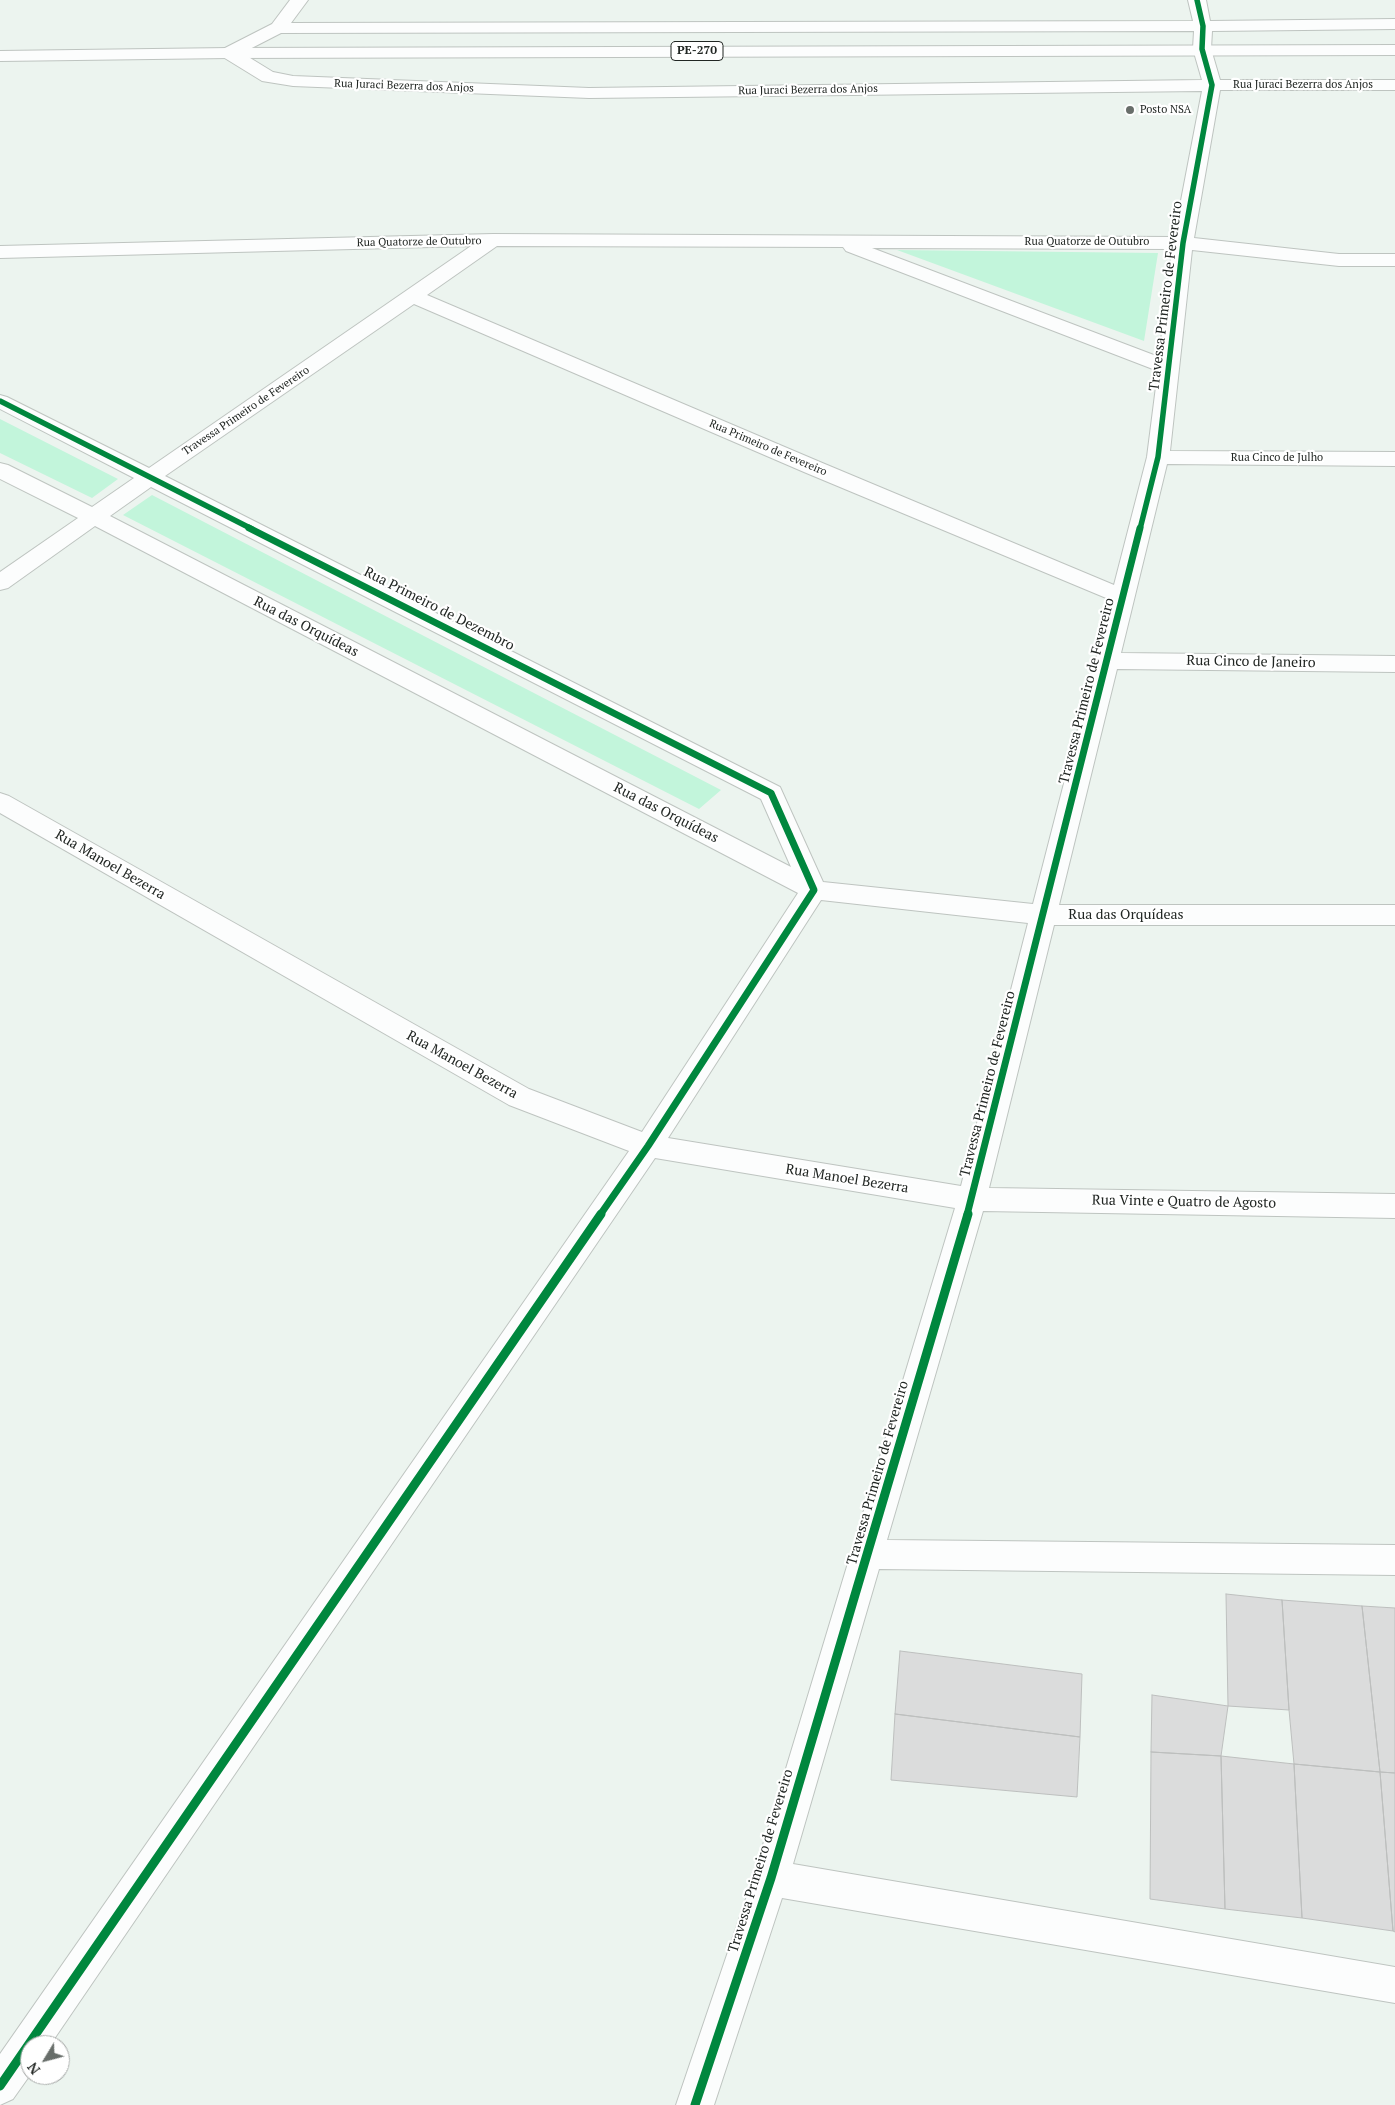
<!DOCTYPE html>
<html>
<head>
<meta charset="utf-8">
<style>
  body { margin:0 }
  #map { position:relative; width:1395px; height:2105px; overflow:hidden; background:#ecf4ef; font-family:"PT Serif",serif }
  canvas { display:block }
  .north { position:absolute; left:20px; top:2035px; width:50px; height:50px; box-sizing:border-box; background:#fff; border:1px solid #a6a8a7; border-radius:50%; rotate:233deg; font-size:14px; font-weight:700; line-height:20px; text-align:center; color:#212623 }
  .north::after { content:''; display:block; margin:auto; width:18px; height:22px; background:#686e6a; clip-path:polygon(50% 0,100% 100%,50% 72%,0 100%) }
</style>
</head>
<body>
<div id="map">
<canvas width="1395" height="2105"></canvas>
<div class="north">N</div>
</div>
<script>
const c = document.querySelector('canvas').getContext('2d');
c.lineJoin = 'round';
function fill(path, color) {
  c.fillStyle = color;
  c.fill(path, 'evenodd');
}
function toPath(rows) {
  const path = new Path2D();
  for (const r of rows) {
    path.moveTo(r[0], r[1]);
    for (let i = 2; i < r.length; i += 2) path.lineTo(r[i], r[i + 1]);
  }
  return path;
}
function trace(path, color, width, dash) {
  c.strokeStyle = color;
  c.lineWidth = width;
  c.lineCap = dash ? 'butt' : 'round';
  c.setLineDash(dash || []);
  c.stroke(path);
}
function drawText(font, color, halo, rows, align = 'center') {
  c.font = font + ' "PT Serif",serif';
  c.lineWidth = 4.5;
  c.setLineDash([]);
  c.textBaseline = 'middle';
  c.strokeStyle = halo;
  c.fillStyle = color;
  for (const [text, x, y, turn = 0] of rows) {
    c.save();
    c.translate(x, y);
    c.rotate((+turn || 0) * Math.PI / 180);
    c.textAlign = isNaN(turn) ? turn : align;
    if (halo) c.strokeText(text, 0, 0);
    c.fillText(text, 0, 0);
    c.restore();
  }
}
fill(toPath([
  [897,250,1158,253,1144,341],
  [0,419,118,479,92,498,0,453],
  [152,495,721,790,699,809,123,515]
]), '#c2f5db');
const building = toPath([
  [1226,1594,1282,1600,1289,1710,1228,1706,1226,1594],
  [1282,1600,1362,1606,1380,1772,1294,1764,1289,1710,1282,1600],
  [1362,1606,1395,1608,1395,1773,1380,1772,1362,1606],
  [900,1651,1082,1674,1080,1737,895,1714,900,1651],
  [1152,1695,1228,1706,1221,1756,1151,1752,1152,1695],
  [895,1714,1080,1737,1077,1797,891,1780,895,1714],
  [1151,1752,1221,1756,1225,1909,1150,1899,1151,1752],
  [1221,1756,1294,1764,1302,1918,1225,1909,1221,1756],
  [1294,1764,1380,1772,1393,1931,1302,1918,1294,1764],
  [1380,1772,1395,1773,1395,1932,1393,1931,1380,1772]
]);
fill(building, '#dbdcdc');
trace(building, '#bdbfbe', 1);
const minor = toPath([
  [290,0,308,0,291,23,1193,21,1188,0,1206,0,1210,21,1395,19,1395,29,1212,31,1211,49,1220,80,1395,80,1395,90,1220,90,1194,238,1339,254,1395,254,1395,266,1339,266,1192,250,1170,451,1395,452,1395,466,1167,464,1121,653,1395,656,1395,672,1117,669,1059,905,1395,905,1395,925,1054,925,989,1188,1395,1194,1395,1218,983,1211,887,1540,1395,1545,1395,1575,879,1569,793,1864,1395,1967,1395,2003,782,1898,714,2105,676,2105,753,1878,955,1208,655,1158,50,2045,30,2045,30,2075,13,2099,0,2105,0,2054,629,1151,509,1105,0,813,0,793,9,796,529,1089,642,1132,798,893,95,526,8,588,0,590,0,572,78,518,0,479,0,463,8,465,92,507,134,478,0,409,0,395,7,397,149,468,471,246,0,258,0,246,493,234,1174,237,1202,91,589,98,293,86,262,81,223,57,220,53,223,49,272,24,290,0],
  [1194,31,1193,49,1202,80,589,88,293,76,273,72,242,53,281,33,1194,31],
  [497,246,843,247,846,251,1158,371,1147,457,1114,585,820,462,427,295,497,246],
  [872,248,1172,249,1159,357,872,248],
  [414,304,804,472,1111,600,1033,904,823,882,780,787,165,476,414,304],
  [151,487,761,799,791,867,110,516,151,487],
  [821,900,1028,923,961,1186,668,1138,821,900]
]);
const major = toPath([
  [1395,45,1395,55,229,58,0,61,0,51,229,48,1395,45]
]);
trace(minor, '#bec4c0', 2);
trace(major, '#bec4c0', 2);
fill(minor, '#fcfdfd');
fill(major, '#fcfdfd');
trace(toPath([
  [0,401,252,529],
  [1140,529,1158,457,1183,243,1212,85,1202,49,1203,26,1197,0]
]), '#00873e', 5.5);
trace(toPath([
  [249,528,771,793,814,890,648,1146,600,1215],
  [967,1215,1140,528]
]), '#00873e', 7);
trace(toPath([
  [0,2086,601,1214],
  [695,2105,771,1878,968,1214]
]), '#00873e', 9);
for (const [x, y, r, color] of [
  [1130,110,5,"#686e6a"]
]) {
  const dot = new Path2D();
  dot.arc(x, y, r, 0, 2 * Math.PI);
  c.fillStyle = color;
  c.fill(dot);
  trace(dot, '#fff', 2);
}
drawText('11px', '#212623', '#fff', [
  ["Rua Juraci Bezerra dos Anjos",1303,85],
  ["Rua Juraci Bezerra dos Anjos",404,86,2],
  ["Rua Juraci Bezerra dos Anjos",808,90,-1],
  ["Rua Quatorze de Outubro",419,242,-1],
  ["Rua Quatorze de Outubro",1087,242],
  ["Travessa Primeiro de Fevereiro",246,411,-34],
  ["Rua Primeiro de Fevereiro",768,448,23],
  ["Rua Cinco de Julho",1277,458]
]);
drawText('11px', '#212623', '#fff', [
  ["Posto NSA",1140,110]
], 'left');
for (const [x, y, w] of [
  [697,51,52]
]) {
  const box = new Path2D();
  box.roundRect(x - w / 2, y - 9.5, w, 19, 4);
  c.fillStyle = '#fff';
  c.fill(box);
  trace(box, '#212623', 1);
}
drawText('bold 12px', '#212623', null, [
  ["PE-270",697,51]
]);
drawText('14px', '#212623', '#fff', [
  ["Travessa Primeiro de Fevereiro",1166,296,-83],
  ["Rua Primeiro de Dezembro",439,609,27],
  ["Rua das Orquídeas",306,627,27],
  ["Rua Cinco de Janeiro",1251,662,1],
  ["Travessa Primeiro de Fevereiro",1087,691,-76],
  ["Rua das Orquídeas",666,813,27],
  ["Rua Manoel Bezerra",110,865,30],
  ["Rua das Orquídeas",1126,915],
  ["Rua Manoel Bezerra",462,1065,29],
  ["Travessa Primeiro de Fevereiro",988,1084,-76],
  ["Rua Manoel Bezerra",847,1179,9],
  ["Rua Vinte e Quatro de Agosto",1184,1202,1],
  ["Travessa Primeiro de Fevereiro",878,1473,-74],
  ["Travessa Primeiro de Fevereiro",761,1861,-73]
]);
</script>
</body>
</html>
